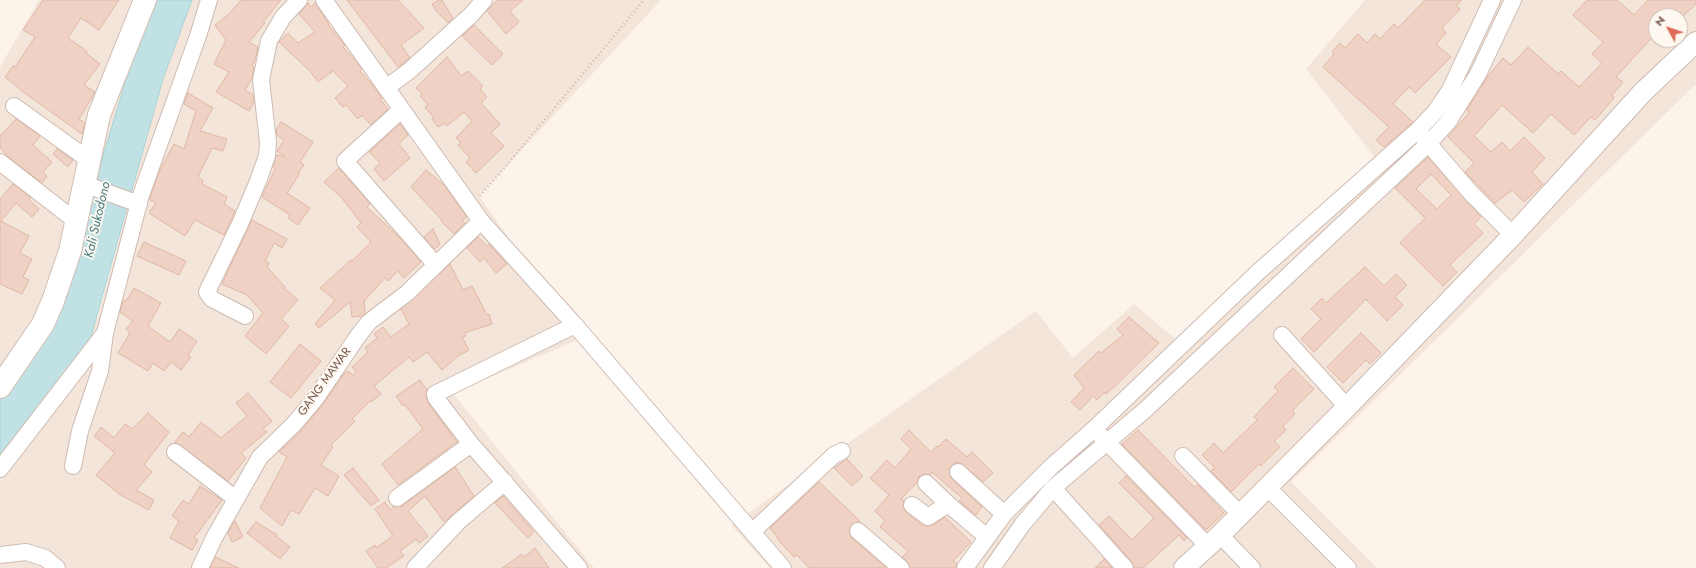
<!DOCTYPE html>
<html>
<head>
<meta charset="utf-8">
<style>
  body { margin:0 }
  #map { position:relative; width:1696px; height:568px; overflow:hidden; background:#fcf4eb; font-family:Jost,sans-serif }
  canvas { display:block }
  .north { position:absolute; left:1648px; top:8px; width:40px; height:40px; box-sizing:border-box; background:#fef8f1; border:1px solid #c8b9b0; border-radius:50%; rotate:310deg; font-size:11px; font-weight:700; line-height:16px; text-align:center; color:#765a4f }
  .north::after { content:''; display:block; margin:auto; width:14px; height:18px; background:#de6b58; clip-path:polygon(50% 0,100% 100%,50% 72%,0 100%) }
</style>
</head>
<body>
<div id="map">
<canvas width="1696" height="568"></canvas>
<div class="north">N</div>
</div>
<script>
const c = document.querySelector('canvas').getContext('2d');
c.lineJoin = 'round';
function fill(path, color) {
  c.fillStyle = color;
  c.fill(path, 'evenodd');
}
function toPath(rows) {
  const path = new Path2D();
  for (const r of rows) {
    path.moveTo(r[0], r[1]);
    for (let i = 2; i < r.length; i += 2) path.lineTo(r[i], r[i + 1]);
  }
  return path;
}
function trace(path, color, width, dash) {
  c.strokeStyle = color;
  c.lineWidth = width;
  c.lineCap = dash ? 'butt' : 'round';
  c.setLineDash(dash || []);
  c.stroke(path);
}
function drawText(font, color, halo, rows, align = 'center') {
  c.font = font + ' Jost,sans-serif';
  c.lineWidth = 3.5;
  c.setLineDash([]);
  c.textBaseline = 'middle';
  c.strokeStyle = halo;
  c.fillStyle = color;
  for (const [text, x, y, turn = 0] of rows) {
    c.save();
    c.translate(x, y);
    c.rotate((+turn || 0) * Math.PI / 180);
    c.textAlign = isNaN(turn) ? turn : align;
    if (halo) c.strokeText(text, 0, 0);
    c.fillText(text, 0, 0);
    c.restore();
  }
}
fill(toPath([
  [39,0,150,0,78,239,0,390,0,67],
  [192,0,661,0,479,196,580,339,453,393,594,568,0,568,0,460,98,316,163,79],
  [1365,0,1696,0,1696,84,1291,482,1377,568,770,568,731,525,1036,311,1073,358,1134,304,1179,342,1375,158,1306,69],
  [1656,16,1680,16,1680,40,1656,40]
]), '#f3e5da');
const water = toPath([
  [150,0,192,0,163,79,90,340,0,460,0,390,78,239,150,0]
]);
fill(water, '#c0e2e5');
trace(water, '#a7d3d6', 1);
const building = toPath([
  [43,0,119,0,99,30,81,18,68,38,87,51,86,53,100,64,84,85,95,92,79,119,85,123,82,134,26,94,5,77,13,66,15,67,35,37,23,30,43,0],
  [241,0,281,0,263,22,265,23,249,42,258,47,255,60,252,66,254,67,252,78,245,90,253,95,254,102,249,111,216,92,229,72,214,64,226,40,215,25,229,14,241,0],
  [347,0,398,0,424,28,401,45,410,58,398,67,347,0],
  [439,0,442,0,453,18,448,23,437,12,432,4,439,0],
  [497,0,523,0,510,11,519,22,506,34,487,11,497,0],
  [1425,0,1462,0,1456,6,1460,9,1442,28,1446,33,1436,44,1451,57,1415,93,1409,87,1393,104,1413,122,1384,147,1376,140,1389,127,1323,67,1334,54,1332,52,1340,43,1345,48,1358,34,1367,43,1375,34,1380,39,1394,24,1398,28,1425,0],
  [1587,0,1617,0,1634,15,1648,0,1696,0,1696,4,1683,16,1656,16,1656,33,1616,77,1623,82,1612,95,1614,98,1595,120,1591,117,1574,135,1551,114,1533,133,1502,105,1474,136,1491,152,1502,142,1510,151,1524,137,1545,158,1532,172,1543,184,1524,202,1512,190,1495,203,1465,172,1474,163,1448,137,1469,113,1467,110,1488,76,1503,58,1511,65,1528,47,1558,74,1561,71,1579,87,1602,63,1592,54,1603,42,1573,15,1587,0],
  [308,3,311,7,315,3,329,24,328,25,345,45,343,47,355,60,362,69,360,71,370,82,382,98,380,99,388,109,371,125,362,115,358,119,346,105,343,107,335,98,348,86,333,71,318,82,310,71,279,42,288,33,298,43,315,32,299,14,308,3],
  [474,25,503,54,492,65,462,36,474,25],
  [447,57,461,76,468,71,483,86,480,89,487,97,481,103,500,124,491,133,504,146,476,173,466,162,470,158,458,145,461,143,456,138,472,121,464,112,447,126,444,123,438,127,432,119,434,118,425,107,428,105,420,96,422,94,416,88,447,57],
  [188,93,213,108,200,131,227,139,223,151,212,148,198,177,203,181,202,184,227,197,224,204,235,211,224,235,195,220,185,236,149,213,156,203,150,200,150,198,160,170,174,144,184,149,196,111,184,104,188,93],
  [16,119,40,136,33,145,52,162,43,172,47,176,42,183,7,156,0,147,0,136,16,119],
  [281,122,313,142,300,162,304,165,298,174,299,175,287,193,310,208,298,225,288,218,290,215,262,197,275,169,273,167,276,156,278,155,285,157,277,151,284,140,277,135,276,130,281,122],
  [400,124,408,135,399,144,410,158,384,181,374,169,380,163,369,152,400,124],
  [57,149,73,160,68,167,53,154,57,149],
  [1428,157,1481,217,1474,224,1483,233,1450,265,1457,272,1443,286,1400,243,1425,218,1395,188,1428,157],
  [1431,174,1451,195,1437,209,1416,189,1431,174],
  [339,168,370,204,367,207,398,236,421,262,404,278,398,271,388,281,385,278,364,301,365,313,362,316,352,317,350,302,319,328,315,324,335,300,320,288,351,260,352,261,371,242,357,227,361,223,341,197,324,182,339,168],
  [426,170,444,185,467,217,462,221,465,223,454,234,441,221,442,220,411,187,426,170],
  [13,184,31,198,29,200,39,209,32,217,16,203,1,221,29,236,20,253,32,259,23,277,29,280,22,294,0,284,0,199,13,184],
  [252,220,287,239,282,248,274,243,265,261,269,263,267,267,285,287,284,288,298,300,281,319,289,326,266,354,245,336,263,313,247,295,222,284,252,220],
  [433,229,440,244,435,249,424,237,433,229],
  [478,237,487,246,489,244,507,264,496,273,484,258,480,262,467,248,478,237],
  [144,242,186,261,179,275,137,256,144,242],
  [450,264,463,290,472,286,487,315,489,314,492,324,464,333,466,336,462,337,469,350,458,356,442,370,427,352,413,362,409,357,374,386,381,394,371,402,370,401,352,419,355,421,331,445,333,447,321,465,339,476,328,496,315,488,299,514,291,510,282,526,260,508,287,457,279,452,301,431,323,404,344,374,347,371,353,375,356,372,352,367,368,352,365,348,377,338,374,334,383,327,391,337,409,324,401,309,450,264],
  [1365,267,1384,286,1396,274,1407,285,1395,297,1403,305,1387,321,1366,299,1314,352,1301,339,1321,319,1311,309,1322,298,1326,303,1365,267],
  [134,288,161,303,148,326,168,341,171,341,179,329,197,341,188,355,191,357,181,370,171,362,164,371,153,363,148,371,118,353,130,333,126,329,133,321,120,312,123,300,126,301,134,288],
  [1129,317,1159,343,1115,386,1106,394,1105,392,1097,400,1093,396,1080,410,1071,402,1084,388,1074,375,1099,351,1101,353,1123,335,1117,329,1129,317],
  [1361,333,1381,353,1370,364,1366,360,1343,383,1327,367,1361,333],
  [300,344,321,361,291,398,270,382,300,344],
  [1293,368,1314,389,1292,411,1295,414,1283,426,1286,430,1274,441,1280,447,1261,466,1259,464,1231,492,1211,471,1215,468,1202,455,1214,443,1223,453,1257,420,1254,417,1278,391,1274,387,1293,368],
  [420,380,427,390,426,396,428,403,457,442,398,485,382,464,423,429,405,405,403,406,396,396,420,380],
  [248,393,272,421,263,429,267,432,241,453,246,458,228,481,175,442,183,432,189,437,201,422,221,438,247,416,236,403,248,393],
  [148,413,169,432,144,465,152,472,136,490,154,500,149,510,119,494,96,475,115,453,94,436,101,427,114,438,125,424,132,429,148,413],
  [909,430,931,452,937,446,938,447,946,439,967,457,972,452,993,473,983,482,960,463,955,463,949,470,952,479,982,507,976,515,959,501,962,498,932,472,930,475,924,474,919,476,917,482,901,499,904,501,903,508,906,512,922,525,927,526,933,525,945,517,971,542,953,561,957,564,956,568,910,568,907,561,902,557,908,551,880,527,885,521,875,511,889,495,870,478,887,460,895,468,911,449,901,439,909,430],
  [1138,430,1194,487,1198,485,1224,513,1206,530,1122,444,1138,430],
  [847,459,863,476,852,486,834,468,847,459],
  [455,467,474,496,444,522,425,496,408,511,428,536,419,543,416,539,400,551,404,556,386,568,378,568,366,551,375,545,376,548,393,536,375,509,385,502,390,510,393,507,402,506,455,467],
  [353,468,379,500,371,506,344,475,353,468],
  [1126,476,1187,538,1184,541,1179,535,1143,568,1134,568,1132,562,1099,525,1109,516,1132,540,1154,518,1119,483,1126,476],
  [819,482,860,521,851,525,849,530,852,538,886,568,809,568,797,555,794,557,777,539,778,538,770,528,819,482],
  [200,486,222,500,194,538,198,540,192,550,170,538,179,521,172,516,183,500,189,504,200,486],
  [503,496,534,532,528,538,495,503,503,496],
  [235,521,243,537,232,542,228,533,235,521],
  [256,522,277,535,276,536,290,547,280,559,247,533,256,522],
  [535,548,549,568,502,568,522,554,524,557,535,548],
  [215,557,239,568,210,568,215,557],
  [1104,559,1112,568,1095,568,1104,559]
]);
fill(building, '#f0d2c4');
trace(building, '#e1b7a5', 1);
const minor = toPath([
  [324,0,481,221,575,325,783,568],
  [386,88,409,71,471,15,484,0],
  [14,106,89,160],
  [401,110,345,161,436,265],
  [1422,136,1470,192,1513,235],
  [0,162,77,222],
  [84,184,139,204],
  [245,316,212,299,207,292,240,224,258,181,267,156,268,142,261,80,269,41,283,17,299,0],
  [575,325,435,394,436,398,471,444,579,568],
  [1282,335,1347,407],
  [1100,435,1208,546],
  [175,452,236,499],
  [1183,456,1240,514],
  [73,466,80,431,100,371,105,333],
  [0,469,105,333,141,195,198,36,209,0],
  [958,472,1004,514],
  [926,483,948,504],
  [1267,487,1348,568],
  [1053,488,1125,568],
  [397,498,471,444],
  [912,505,928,517,948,504,987,537],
  [858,531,901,568],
  [752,532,834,455,842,451],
  [1220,535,1252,568],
  [0,555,26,552,45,558,57,568],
  [200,568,214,538,260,457,294,424,316,398,358,336,369,322,407,293,481,221],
  [415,568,459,521,505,482],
  [965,568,1004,514,1051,467,1094,429,1257,273,1417,131,1435,112,1450,90,1492,0],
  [992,568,1022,525,1053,488,1145,410,1429,143,1448,122,1478,74,1513,0]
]);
const tertiary = toPath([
  [1184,568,1220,535,1347,407,1513,235,1643,92,1696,42]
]);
const secondary = toPath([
  [0,387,43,324,53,301,70,251,99,115,145,0]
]);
trace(minor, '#cebbb1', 18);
trace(tertiary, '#cebbb1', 22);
trace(secondary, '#d3bdb1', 24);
trace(toPath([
  [480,196,502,171,644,0]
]), '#d5b5a7', 2.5, [1, 3]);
trace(minor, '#fff', 16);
trace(tertiary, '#fff', 20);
trace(secondary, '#fff', 22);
drawText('12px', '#765a4f', '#fef8f1', [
  ["GANG MAWAR",325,382,-54]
]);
drawText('italic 13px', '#467b80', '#fef8f1', [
  ["Kali Sukodono",98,220,-77]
]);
</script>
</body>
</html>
